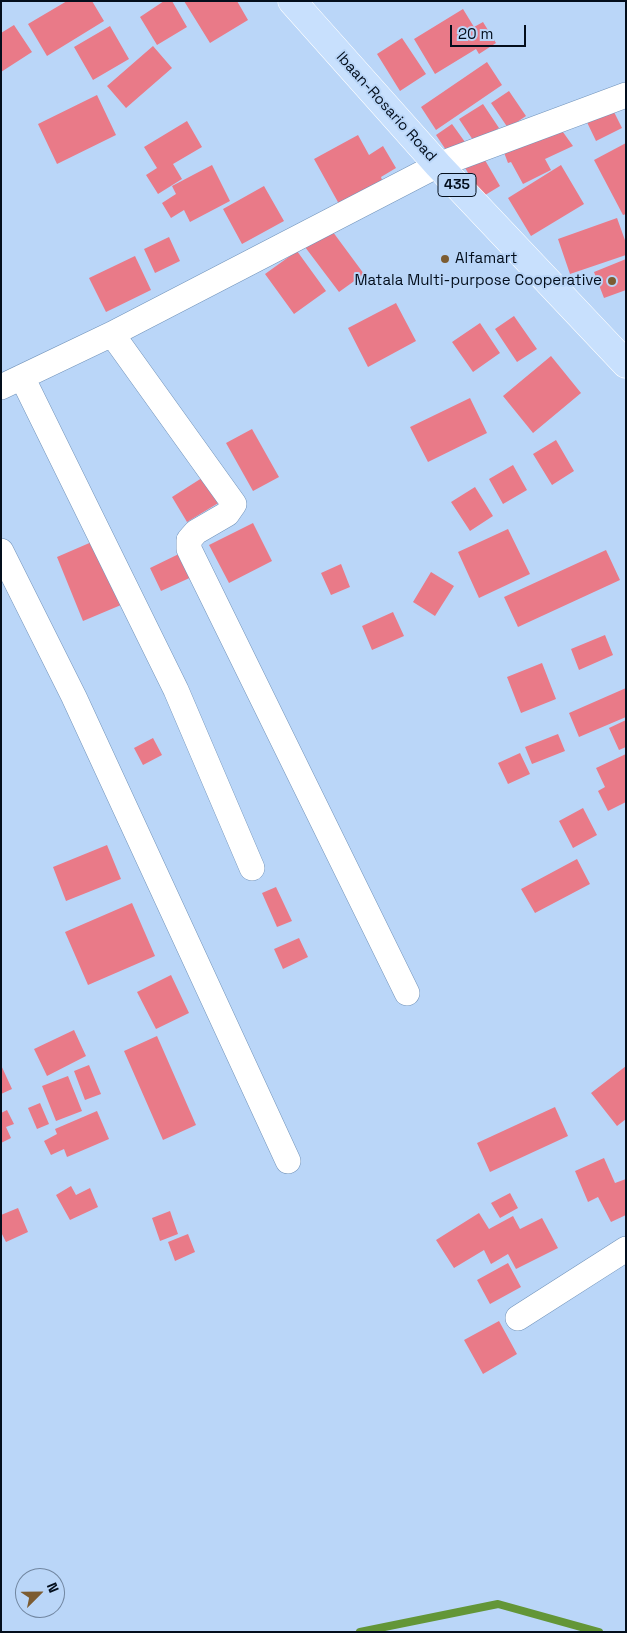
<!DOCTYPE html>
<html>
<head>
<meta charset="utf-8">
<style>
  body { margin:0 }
  #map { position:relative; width:627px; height:1633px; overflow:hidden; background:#bad6f8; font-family:"Space Grotesk",sans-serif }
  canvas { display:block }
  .frame { position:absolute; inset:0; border:2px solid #030e1c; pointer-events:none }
  .north { position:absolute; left:15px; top:1568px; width:50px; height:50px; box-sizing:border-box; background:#bad6f8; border:1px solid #7186a0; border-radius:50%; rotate:67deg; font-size:14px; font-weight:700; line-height:20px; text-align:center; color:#030e1c }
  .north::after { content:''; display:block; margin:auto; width:18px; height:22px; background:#7c5c32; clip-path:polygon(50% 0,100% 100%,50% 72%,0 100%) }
  .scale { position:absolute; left:450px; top:25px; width:76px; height:22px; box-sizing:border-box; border:2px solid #030e1c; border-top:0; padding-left:6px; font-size:15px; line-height:18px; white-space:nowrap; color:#030e1c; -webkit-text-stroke:4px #bad6f8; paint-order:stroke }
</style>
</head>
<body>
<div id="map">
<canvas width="627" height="1633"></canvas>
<div class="frame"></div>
<div class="north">N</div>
<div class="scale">20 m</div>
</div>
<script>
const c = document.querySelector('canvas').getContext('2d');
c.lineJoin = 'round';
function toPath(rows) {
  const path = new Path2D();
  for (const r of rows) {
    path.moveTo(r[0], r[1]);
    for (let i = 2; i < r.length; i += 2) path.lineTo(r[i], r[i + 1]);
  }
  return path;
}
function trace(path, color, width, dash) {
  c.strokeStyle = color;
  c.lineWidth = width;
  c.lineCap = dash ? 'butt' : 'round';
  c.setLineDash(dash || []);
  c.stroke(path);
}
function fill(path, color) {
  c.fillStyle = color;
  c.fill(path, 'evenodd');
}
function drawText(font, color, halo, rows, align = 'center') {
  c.font = font + ' "Space Grotesk",sans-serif';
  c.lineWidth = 4;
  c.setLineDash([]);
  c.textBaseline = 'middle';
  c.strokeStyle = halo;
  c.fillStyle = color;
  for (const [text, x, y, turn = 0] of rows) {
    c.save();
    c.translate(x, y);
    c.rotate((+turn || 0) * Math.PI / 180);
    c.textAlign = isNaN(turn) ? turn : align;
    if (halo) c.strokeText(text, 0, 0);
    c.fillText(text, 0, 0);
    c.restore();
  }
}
trace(toPath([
  [360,1632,498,1604,599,1632]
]), '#639637', 8);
fill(toPath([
  [67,1,92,1,104,21,47,56,28,24],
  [164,1,172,1,187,27,157,45,140,17],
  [184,1,237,1,248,20,210,43],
  [463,9,474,27,483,22,496,43,479,54,476,49,435,74,414,39],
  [14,25,32,52,1,72,1,33],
  [110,26,129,59,93,80,74,47],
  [402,38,426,74,400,91,377,54],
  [153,46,172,68,126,108,107,86],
  [487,62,502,85,436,130,421,107],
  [509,91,526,116,508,128,491,103],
  [97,95,116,135,57,164,38,124],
  [483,104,499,128,475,143,459,119],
  [610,104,622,128,596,141,584,116],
  [187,121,202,147,173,164,182,179,158,194,146,175,157,168,144,147],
  [555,121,573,146,545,159,551,170,523,184,511,162,508,163,500,142],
  [452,124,465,142,448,153,436,135],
  [358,135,369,155,383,146,396,168,381,177,382,180,339,204,314,159],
  [626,143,626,214,623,215,594,160],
  [482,155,500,186,482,197,464,166],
  [212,165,230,201,190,222,184,210,171,218,162,203,176,194,172,186],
  [561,165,584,204,531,236,508,198],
  [264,186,284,221,242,244,223,209],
  [617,218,626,243,626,255,570,274,558,239],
  [330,228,364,274,339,292,305,247],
  [169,237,180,261,155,273,144,249],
  [297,251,326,291,294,314,265,274],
  [135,256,151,290,106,312,89,278],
  [626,259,626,290,604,298,594,272],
  [396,303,416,341,368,367,348,328],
  [514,316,537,349,517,362,495,329],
  [480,323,500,353,473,372,452,342],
  [551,356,581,393,533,433,503,396],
  [470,398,487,433,428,462,410,427],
  [252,429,279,477,253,491,226,443],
  [556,440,574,471,552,485,533,454],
  [513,465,527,490,503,504,489,479],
  [205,476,220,502,187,522,172,497],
  [475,487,493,516,470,531,451,502],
  [253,523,272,561,229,583,209,545],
  [508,529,530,574,479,598,458,552],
  [94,541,121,605,83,621,57,557],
  [606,550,620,580,518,627,504,597],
  [185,551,196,575,161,591,150,568],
  [341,564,350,587,331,595,321,573],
  [431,572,454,586,435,616,413,602],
  [393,612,404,636,372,650,362,626],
  [605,635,613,655,579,670,571,649],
  [542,663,556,699,521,713,507,677],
  [626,688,626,717,579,737,569,713],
  [626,720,626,747,619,750,609,728],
  [558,734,565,751,532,764,525,747],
  [153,738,162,755,143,765,134,748],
  [520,753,530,774,508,784,498,763],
  [626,754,626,802,608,811,598,791,605,787,596,768],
  [583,808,597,835,573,848,559,821],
  [107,845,121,879,66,901,53,867],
  [577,859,590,884,535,913,521,889],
  [276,887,292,921,277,927,262,893],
  [132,903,155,956,88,985,65,932],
  [299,938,308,957,283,969,274,949],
  [171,975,189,1013,156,1029,137,992],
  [74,1030,86,1056,47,1076,34,1049],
  [157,1036,196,1125,163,1140,124,1051],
  [1,1065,12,1089,1,1094],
  [89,1065,101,1094,85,1100,74,1071],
  [626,1066,626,1119,617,1126,591,1093],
  [68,1076,82,1111,56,1121,42,1086],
  [40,1103,49,1124,37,1129,28,1108],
  [555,1107,568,1136,490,1172,477,1143],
  [7,1110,14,1124,6,1127,11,1138,1,1143,1,1113],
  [97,1111,109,1139,67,1157,64,1149,51,1155,44,1141,57,1134,55,1129],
  [604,1158,615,1183,626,1179,626,1215,611,1222,598,1197,588,1202,575,1171],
  [71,1186,76,1195,90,1188,98,1207,70,1220,56,1195],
  [510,1193,518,1208,500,1218,491,1203],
  [18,1208,28,1232,6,1242,1,1232,1,1215],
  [170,1211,178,1234,160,1241,152,1218],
  [479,1213,489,1229,513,1216,520,1229,542,1218,558,1248,516,1269,508,1254,491,1264,484,1250,454,1268,436,1240],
  [188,1234,195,1252,175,1261,168,1242],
  [508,1263,521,1287,490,1304,477,1280],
  [499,1321,517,1354,483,1374,464,1340]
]), '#e97a88');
const minor = toPath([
  [112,334,234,504,227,514,196,532,189,540,189,549,407,993],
  [22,377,176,690,252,868],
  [1,387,112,334,438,165,626,95],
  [1,551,74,697,288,1161],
  [518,1318,626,1249]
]);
const primary = toPath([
  [292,1,438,165,626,364]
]);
trace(minor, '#7193ba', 26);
trace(primary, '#fff', 29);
trace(minor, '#fff', 25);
trace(primary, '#c8e0fd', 28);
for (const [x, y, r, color] of [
  [445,259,5,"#7c5c32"],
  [612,281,5,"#7c5c32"]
]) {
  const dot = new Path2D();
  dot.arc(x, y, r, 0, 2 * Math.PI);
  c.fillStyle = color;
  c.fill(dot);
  trace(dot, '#bad6f8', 2);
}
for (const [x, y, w] of [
  [457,185,38]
]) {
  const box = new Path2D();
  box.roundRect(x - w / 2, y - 11.5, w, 23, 4);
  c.fillStyle = '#bad6f8';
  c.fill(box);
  trace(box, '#030e1c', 1);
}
drawText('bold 14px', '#030e1c', null, [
  ["435",457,185]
]);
drawText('15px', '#030e1c', '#bad6f8', [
  ["Ibaan-Rosario Road",386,107,48]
]);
drawText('15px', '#030e1c', '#bad6f8', [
  ["Alfamart",455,259],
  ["Matala Multi-purpose Cooperative",602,281,"right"]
], 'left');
</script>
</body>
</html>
